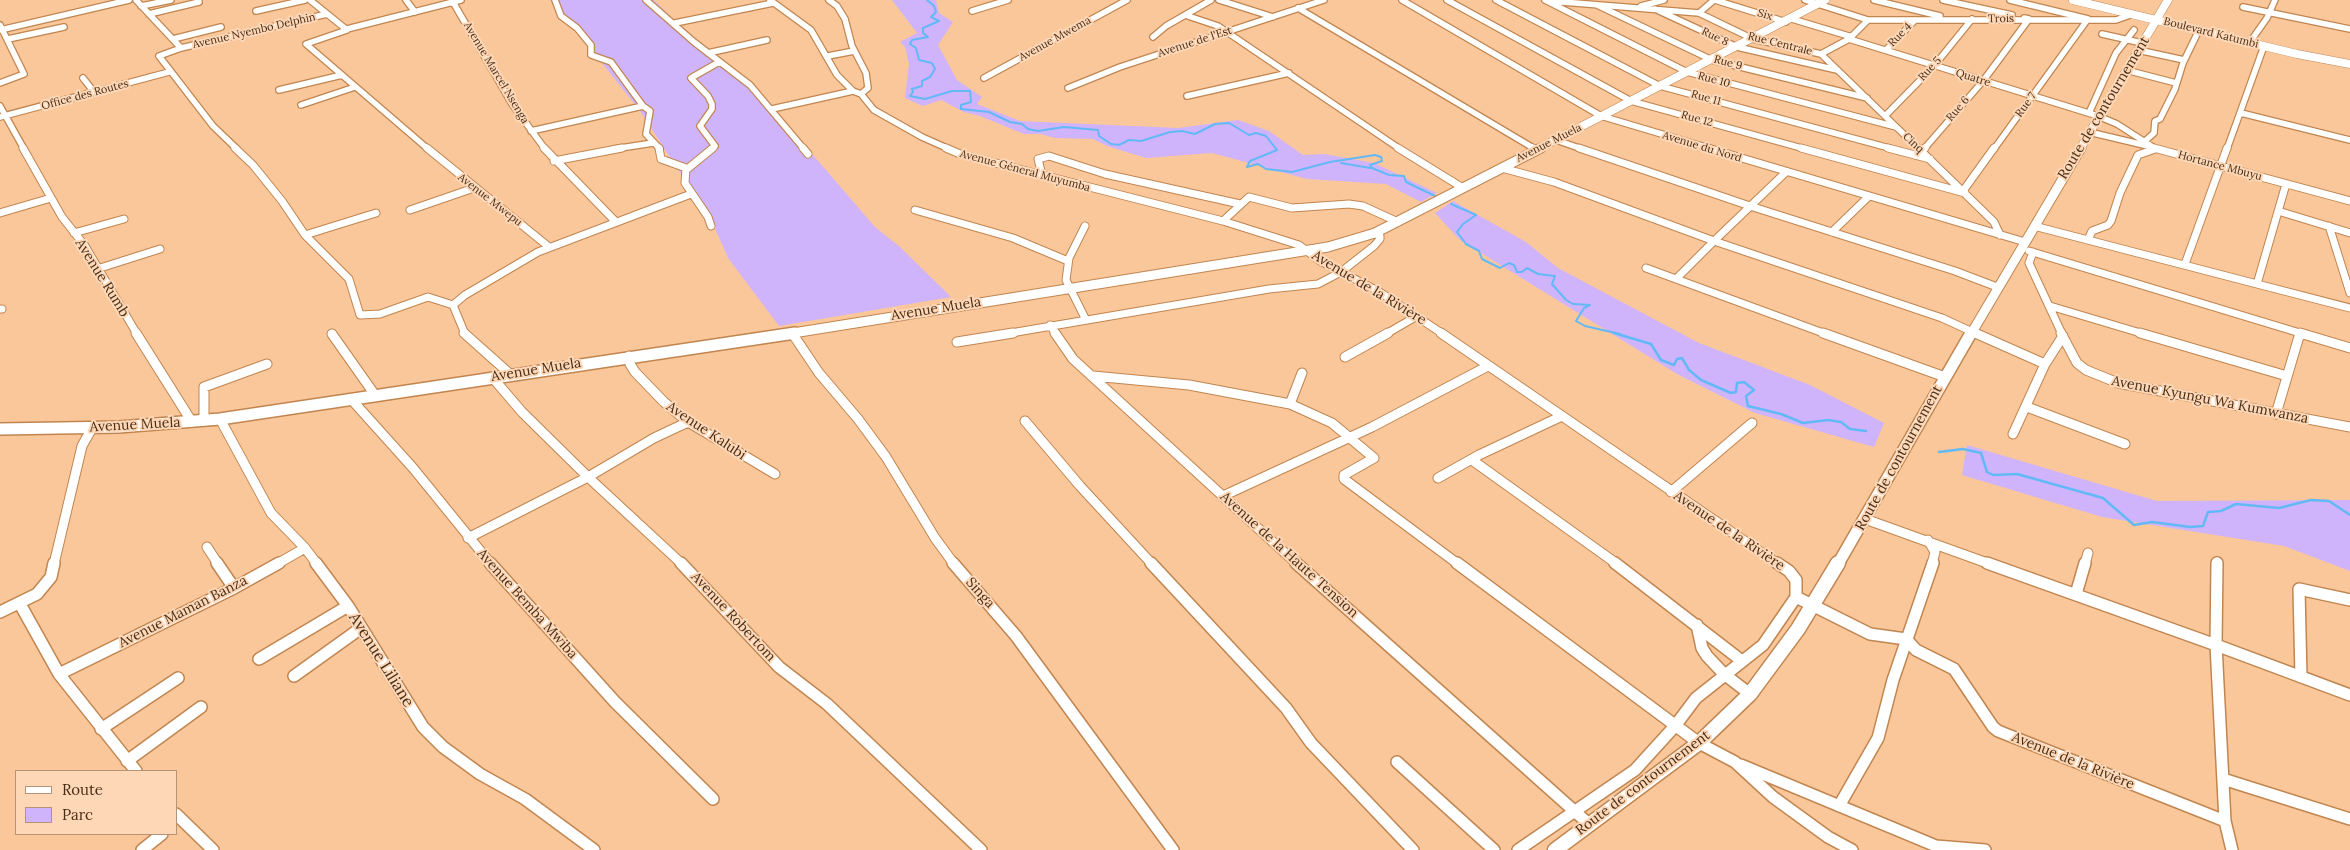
<!DOCTYPE html>
<html>
<head>
<meta charset="utf-8">
<style>
  body { margin:0 }
  #map { position:relative; width:2350px; height:850px; overflow:hidden; background:#fac79b; font-family:Lora,serif }
  canvas { display:block }
  .legend { position:absolute; left:15px; top:770px; width:162px; height:65px; box-sizing:border-box; background:#fed7b7; border:1px solid #b49377; margin:0; padding:6px 9px; list-style:none; font-size:15px; color:#462e17 }
  .legend li { display:flex; align-items:center; gap:10px; height:25px }
  .legend b { width:25px; border:1px solid #b49377 }
</style>
</head>
<body>
<div id="map">
<canvas width="2350" height="850"></canvas>
<ul class="legend">
<li><b style="height:6px;background:#fff"></b>Route</li>
<li><b style="height:14px;background:#cfb4fb"></b>Parc</li>
</ul>
</div>
<script>
const c = document.querySelector('canvas').getContext('2d');
c.lineJoin = 'round';
function fill(path, color) {
  c.fillStyle = color;
  c.fill(path, 'evenodd');
}
function toPath(rows) {
  const path = new Path2D();
  for (const r of rows) {
    path.moveTo(r[0], r[1]);
    for (let i = 2; i < r.length; i += 2) path.lineTo(r[i], r[i + 1]);
  }
  return path;
}
function trace(path, color, width, dash) {
  c.strokeStyle = color;
  c.lineWidth = width;
  c.lineCap = dash ? 'butt' : 'round';
  c.setLineDash(dash || []);
  c.stroke(path);
}
function drawText(font, color, halo, rows, align = 'center') {
  c.font = font + ' Lora,serif';
  c.lineWidth = 4;
  c.setLineDash([]);
  c.textBaseline = 'middle';
  c.strokeStyle = halo;
  c.fillStyle = color;
  for (const [text, x, y, turn = 0] of rows) {
    c.save();
    c.translate(x, y);
    c.rotate((+turn || 0) * Math.PI / 180);
    c.textAlign = isNaN(turn) ? turn : align;
    if (halo) c.strokeText(text, 0, 0);
    c.fillText(text, 0, 0);
    c.restore();
  }
}
fill(toPath([
  [552,0,654,0,678,24,764,98,875,227,900,247,951,297,779,326,728,258,713,224,640,111],
  [892,0,936,0,939,13,953,22,938,45,957,80,982,97,977,104,1020,121,1178,128,1238,120,1269,131,1303,155,1324,154,1374,163,1437,193,1421,202,1386,184,1307,179,1212,153,1146,158,1107,146,1093,139,1055,138,1041,134,1024,134,980,116,964,112,941,100,923,106,905,98,909,64,905,47,900,42,917,33],
  [1453,201,1526,242,1558,268,1699,343,1810,385,1884,423,1874,447,1755,413,1677,374,1460,240,1435,213],
  [1967,445,2157,501,2350,500,2350,571,2284,546,2102,517,1962,475]
]), '#cfb4fb');
trace(toPath([
  [927,0,934,6,936,12,931,17,939,21,923,28,923,33,928,37,912,40,910,44,916,48,919,60,932,63,935,69,930,77,922,81,922,86,912,89,913,92,910,96,925,99,952,91,970,91,971,102,961,105,961,109,989,112,1010,122,1022,124,1028,129,1038,131,1064,127,1098,130,1099,136,1111,144,1119,145,1129,140,1141,141,1170,132,1182,131,1195,134,1215,124,1229,123,1249,135,1256,133,1266,136,1277,150,1250,161,1247,167,1258,164,1266,169,1292,172,1330,162,1375,155,1381,157,1382,161,1370,165,1372,168,1389,175,1404,176,1406,182,1435,196],
  [1341,163,1370,168],
  [1451,204,1476,215,1463,224,1457,232,1466,244,1479,251,1482,259,1500,268,1509,263,1514,265,1517,272,1522,272,1527,268,1538,274,1555,276,1552,284,1566,300,1573,304,1590,305,1584,308,1576,321,1585,326,1620,334]
]), '#63b9f6', 2);
trace(toPath([
  [1614,333,1651,344,1661,360,1674,365,1677,359,1682,358,1689,370,1701,380,1731,393,1736,392,1737,383,1744,382,1754,390,1746,396,1748,406,1781,414,1803,423,1828,420,1841,422,1850,429,1866,431],
  [1939,452,1963,449,1981,453,1987,472,1993,475,2017,474,2103,498,2134,525,2152,522,2190,527,2203,526,2208,512,2221,511,2236,504,2279,508,2311,500,2329,501,2350,515]
]), '#63b9f6', 2.5);
const minorFar3 = toPath([
  [136,0,181,48],
  [310,0,347,30,306,44,428,149],
  [406,0,415,12],
  [555,0,561,16,577,28,591,45,591,55,611,62,643,106,650,111,646,134,660,149],
  [646,0,694,42,750,85,804,149],
  [770,0,811,30,837,75,853,91,861,94],
  [829,0,837,6,845,19,852,46,866,73,868,88,861,94,874,110,922,137,949,149],
  [1219,0,1273,17],
  [1402,0,1601,116,1712,149],
  [1447,0,1631,101,1805,149],
  [1496,0,1660,86,1893,149],
  [1545,0,1687,72,1896,127],
  [1714,0,1699,13,1753,39,1821,54,1849,39,1868,20,1805,0],
  [1715,0,1786,22],
  [1874,0,1940,16],
  [1943,0,2012,15],
  [1550,1,1699,13],
  [453,2,512,104,545,149],
  [1597,5,1712,60,1867,98],
  [141,6,171,0],
  [1641,6,1664,0],
  [2243,7,2350,29],
  [1298,8,1535,149],
  [1655,9,1737,47,1837,70],
  [256,11,305,0],
  [972,11,1008,0],
  [149,14,199,2],
  [1185,15,1218,26,1400,149],
  [1792,19,1852,37],
  [1868,20,2116,20,2133,14],
  [675,23,773,3],
  [0,25,24,74,0,83],
  [347,29,461,0],
  [0,30,129,0],
  [2102,34,2142,43],
  [1153,37,1166,26,1211,0],
  [8,39,64,27],
  [173,39,221,27],
  [1849,39,2098,116,2117,124,2156,149],
  [2250,42,2267,18,2275,0],
  [1886,50,1915,20],
  [2138,50,2184,60],
  [708,53,767,40],
  [1821,54,1919,149],
  [828,56,854,51],
  [2126,70,2176,83],
  [83,78,94,92],
  [984,78,1127,0],
  [1068,88,1120,67,1324,0],
  [279,90,342,75],
  [1187,96,1289,73],
  [301,105,355,87],
  [0,106,24,149],
  [772,109,853,91],
  [2089,113,2116,53,2134,30],
  [2241,113,2350,140],
  [1885,116,1934,66,1972,19],
  [0,117,169,72],
  [531,131,643,106],
  [2089,132,2148,146],
  [1556,140,1582,149],
  [2144,142,2154,133,2155,121,2160,119,2175,89,2183,63,2199,30],
  [237,149,213,126,159,56,181,48,327,14],
  [614,149,653,143],
  [711,149,715,146,700,126,712,109,712,104,708,96,691,78,719,62],
  [1924,149,1983,81,2029,19,2024,18],
  [1994,149,2088,19,2010,0],
  [2227,149,2264,46]
]);
const minorFar2 = toPath([
  [23,148,62,217,85,246,137,334],
  [235,148,253,165,282,201,305,235,349,279,360,315,380,314,428,297,453,305],
  [427,148,549,247],
  [544,148,615,221],
  [659,148,661,159,686,168,685,183,708,217,711,226],
  [803,148,808,154],
  [946,148,960,154,1223,221,1299,245,1320,261,1378,291,1443,334],
  [1398,148,1463,188],
  [1533,148,1537,150],
  [1579,148,1750,206,1955,271,1997,287],
  [1708,148,2025,242],
  [1801,148,1965,193],
  [1888,148,1930,159],
  [1918,148,1994,222,2000,235],
  [2154,148,2350,201],
  [1922,151,1925,148],
  [554,161,622,148],
  [1502,168,1554,182,1714,241,1786,172],
  [686,170,713,148],
  [1042,175,1038,159,1049,156,1105,174,1240,204],
  [1963,191,1994,148],
  [410,210,474,188],
  [915,210,1013,238,1068,261],
  [2278,211,2350,233],
  [0,213,51,198],
  [1223,221,1249,197,1292,208,1349,204,1363,206,1398,222],
  [1085,226,1069,258,1066,280,1086,320],
  [2034,226,2257,284,2286,184],
  [2329,226,2350,293],
  [1832,232,1868,197],
  [74,233,124,219],
  [305,235,376,213],
  [2088,240,2092,231,2108,225,2111,221,2120,193,2138,155,2155,149],
  [2029,251,2300,333],
  [2033,252,2029,263,2062,334],
  [2185,264,2227,148],
  [1646,268,1826,334],
  [97,269,160,249],
  [1676,279,1714,241,1942,318,1977,334],
  [2257,284,2350,308],
  [453,305,465,295,538,252,691,194],
  [453,305,465,334],
  [2050,306,2144,334],
  [0,309,2,309],
  [1050,325,1056,334],
  [1005,334,1269,289,1318,284,1341,272,1374,246,1380,239,1380,236,1375,233],
  [1386,334,1417,316],
  [2300,334,2303,334]
]);
const minorFar1 = toPath([
  [136,333,192,422],
  [464,333,510,374],
  [792,333,819,373,858,419,886,457,935,538,954,564],
  [1055,333,1073,359,1297,564],
  [1441,333,1778,564],
  [1823,333,1945,377],
  [1975,333,2045,364],
  [2061,333,2077,363,2086,370,2118,383,2350,427],
  [2140,333,2287,376],
  [332,334,375,395],
  [957,342,1013,333],
  [629,356,630,364,635,372,664,402,688,422,775,474],
  [1345,357,1388,333],
  [1093,376,1189,385,1290,404,1332,423,1374,458,1344,475,1344,479,1458,564],
  [492,377,522,412,588,477,682,564],
  [351,399,413,468,491,564],
  [1290,404,1302,373],
  [2027,407,2125,444],
  [2276,414,2300,333,2350,348],
  [220,419,271,513,305,548,317,564],
  [204,421,204,387,267,364],
  [1025,421,1080,486,1152,564],
  [2013,434,2045,364,2063,336],
  [1472,460,1617,564],
  [1438,478,1479,455,1562,416],
  [1671,492,1752,423],
  [1223,496,1372,427,1488,366],
  [1865,519,1990,564],
  [468,538,588,477,654,438,688,422],
  [1928,540,1935,552,1932,564],
  [207,547,218,564],
  [54,564,82,446,92,428],
  [277,564,305,548],
  [2085,564,2088,553],
  [2217,564,2217,562]
]);
const minor = toPath([
  [217,563,234,588],
  [316,563,348,606,423,727,443,747,480,774,525,799,594,850],
  [490,563,615,702,713,799],
  [681,563,779,667,827,704,981,850],
  [953,563,1016,636,1173,850],
  [1151,563,1286,708,1311,743,1413,850],
  [1296,563,1590,825],
  [1457,563,1699,743,1735,762,1773,797,1828,837,1852,850],
  [1615,563,1742,661],
  [1777,563,1789,571,1796,580,1796,597,1870,634,1906,639,1916,650,1954,669,1993,727,1998,731,2225,821,2232,850],
  [1987,563,2216,645,2225,821],
  [2217,563,2216,645,2350,695],
  [2076,594,2085,563],
  [20,604,59,674,136,771],
  [0,612,37,594,51,577,54,563],
  [1697,625,1702,648,1707,656,1724,674,1750,694],
  [259,659,348,606],
  [59,674,234,588,279,563],
  [294,676,361,628],
  [2301,677,2299,589,2350,600],
  [101,729,178,678],
  [127,761,201,707],
  [1397,762,1494,850],
  [1741,765,1936,846,1985,850],
  [2223,779,2350,819],
  [1839,806,1878,738,1893,680,1933,563],
  [176,814,213,850],
  [142,850,162,834],
  [1518,850,1635,770,1675,726,1696,698,1763,645,1796,597]
]);
const tertiaryFar3 = toPath([
  [2073,0,2297,54,2350,64],
  [1538,149,1825,0],
  [2080,149,2168,0]
]);
const tertiaryFar2 = toPath([
  [787,334,1328,247,1375,233,1541,148],
  [1971,334,2081,148]
]);
const tertiaryFar1 = toPath([
  [0,429,119,427,220,419,795,333],
  [1838,564,1971,333]
]);
const tertiary = toPath([
  [1555,850,1699,743,1750,694,1798,629,1838,563]
]);
trace(minorFar3, '#c1854f', 8);
trace(minorFar2, '#c1854f', 9);
trace(minorFar1, '#c1854f', 11);
trace(minor, '#c1854f', 14);
trace(tertiaryFar3, '#c1854f', 9);
trace(tertiaryFar2, '#c1854f', 11);
trace(tertiaryFar1, '#c1854f', 14);
trace(tertiary, '#c1854f', 17);
trace(minorFar3, '#fff', 5.5);
trace(minorFar2, '#fff', 7);
trace(minorFar1, '#fff', 9);
trace(minor, '#fff', 11);
trace(tertiaryFar3, '#fff', 8);
trace(tertiaryFar2, '#fff', 9);
trace(tertiaryFar1, '#fff', 11);
trace(tertiary, '#fff', 14);
drawText('11px', '#462e17', '#fed7b7', [
  ["Six",1765,15,17],
  ["Trois",2001,19,-1],
  ["Avenue Nyembo Delphin",254,31,-13],
  ["Boulevard Katumbi",2211,33,14],
  ["Rue 4",1900,35,-46],
  ["Rue 8",1715,37,25],
  ["Avenue Mwema",1055,39,-29],
  ["Avenue de l'Est",1195,42,-18],
  ["Rue Centrale",1780,44,14],
  ["Rue 9",1728,63,15],
  ["Rue 5",1930,69,-47],
  ["Avenue Marcel Nsenga",496,73,59],
  ["Quatre",1973,78,17],
  ["Rue 10",1714,80,15],
  ["Office des Routes",85,95,-15],
  ["Rue 11",1706,98,15],
  ["Rue 7",2026,105,-54],
  ["Rue 6",1958,109,-49],
  ["Rue 12",1697,119,15],
  ["Avenue Muela",1549,143,-27],
  ["Cinq",1913,143,43],
  ["Avenue du Nord",1702,147,17],
  ["Hortance Mbuyu",2220,166,15],
  ["Avenue Géneral Muyumba",1025,171,15],
  ["Avenue Mwepu",490,200,38]
]);
drawText('14px', '#462e17', '#fed7b7', [
  ["Route de contournement",2104,108,-59],
  ["Avenue Rumb",102,278,58],
  ["Avenue de la Rivière",1369,288,31],
  ["Avenue Muela",936,309,-9],
  ["Avenue Muela",536,370,-9],
  ["Avenue Kyungu Wa Kumwanza",2210,400,11],
  ["Avenue Muela",135,425,-3],
  ["Avenue Kalubi",706,431,34],
  ["Route de contournement",1899,458,-61],
  ["Avenue de la Rivière",1729,531,34],
  ["Avenue de la Haute Tension",1289,555,42],
  ["Singa",980,593,48],
  ["Avenue Bemba Mwiba",527,604,48],
  ["Avenue Maman Banza",183,612,-27],
  ["Avenue Robertom",733,617,47],
  ["Avenue de la Rivière",2073,761,22],
  ["Route de contournement",1643,783,-37]
]);
drawText('16px', '#462e17', '#fed7b7', [
  ["Avenue Liliane",381,660,58]
]);
</script>
</body>
</html>
